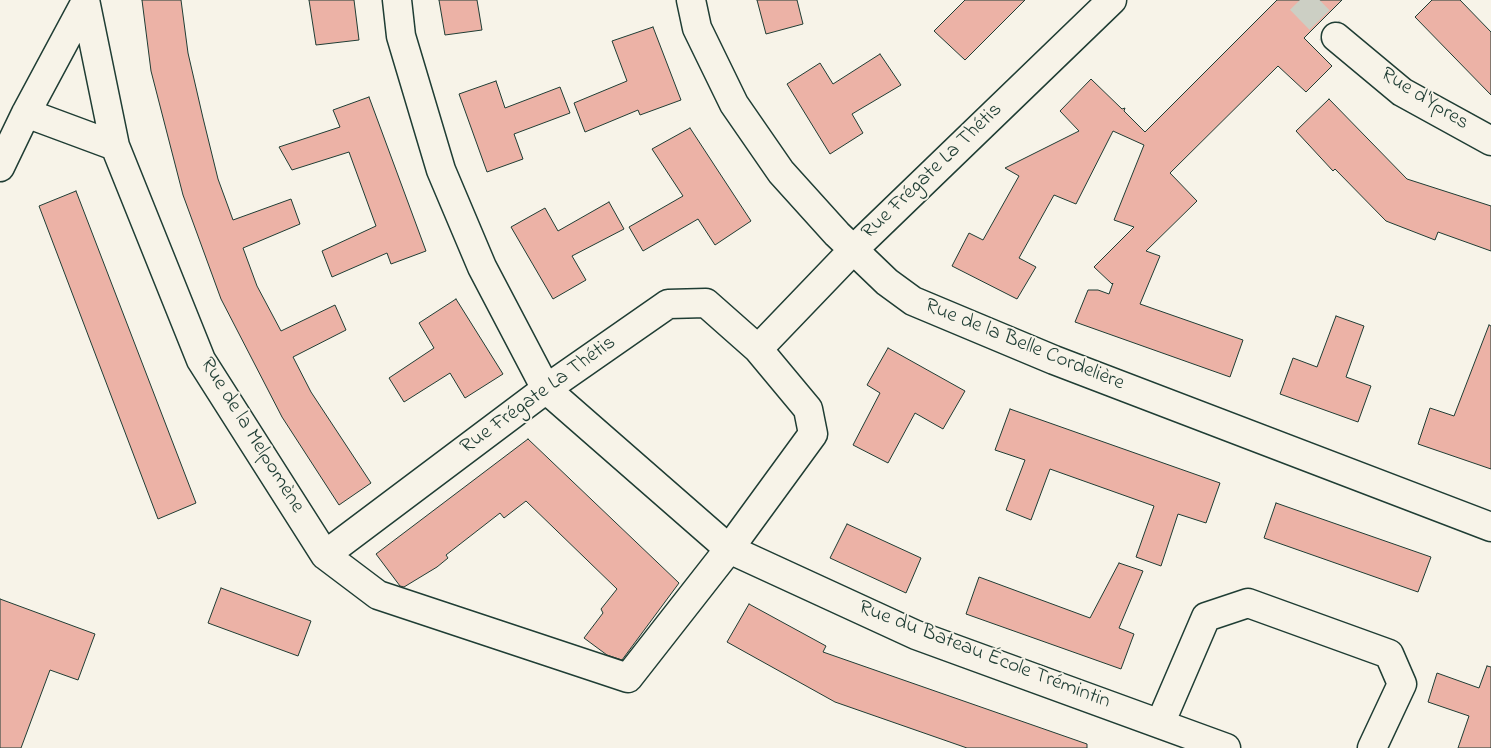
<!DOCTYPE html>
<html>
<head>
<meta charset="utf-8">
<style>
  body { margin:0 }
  canvas { display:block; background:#f7f3e8 }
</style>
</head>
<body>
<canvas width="1491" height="748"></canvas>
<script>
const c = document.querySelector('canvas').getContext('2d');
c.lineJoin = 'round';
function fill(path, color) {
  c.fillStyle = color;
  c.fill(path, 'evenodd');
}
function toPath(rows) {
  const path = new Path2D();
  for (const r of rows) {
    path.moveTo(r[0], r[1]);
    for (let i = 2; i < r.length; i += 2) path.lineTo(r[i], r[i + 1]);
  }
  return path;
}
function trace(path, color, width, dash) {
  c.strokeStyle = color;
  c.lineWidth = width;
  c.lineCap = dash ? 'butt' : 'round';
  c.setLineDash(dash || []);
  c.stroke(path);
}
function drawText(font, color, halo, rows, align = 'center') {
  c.font = font + ' "Indie Flower",sans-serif';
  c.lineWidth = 4;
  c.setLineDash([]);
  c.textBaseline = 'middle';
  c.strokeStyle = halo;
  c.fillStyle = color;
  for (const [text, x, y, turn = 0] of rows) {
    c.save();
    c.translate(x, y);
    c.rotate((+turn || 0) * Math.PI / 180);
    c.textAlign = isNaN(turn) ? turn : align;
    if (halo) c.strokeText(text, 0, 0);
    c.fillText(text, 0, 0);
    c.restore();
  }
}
const building = toPath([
  [142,0,181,0,188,53,203,118,218,179,233,220,291,199,300,224,243,248,257,286,281,331,335,305,346,330,293,357,311,392,371,483,339,505,282,417,221,299,183,195,151,71,142,0],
  [309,0,354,0,359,40,316,45,309,0],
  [439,0,477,0,482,30,445,35,439,0],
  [757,0,797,0,803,24,766,34,757,0],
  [965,0,1025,0,965,60,934,31,965,0],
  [1277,0,1342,0,1304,38,1332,66,1306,92,1278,66,1170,173,1197,201,1146,251,1160,256,1140,304,1243,340,1230,377,1075,322,1088,290,1098,290,1109,294,1113,283,1112,284,1094,267,1134,227,1114,220,1144,145,1113,131,1076,204,1054,195,1019,258,1036,267,1017,299,952,266,969,233,983,240,1019,176,1005,168,1079,131,1060,111,1091,79,1122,109,1125,108,1124,111,1145,132,1277,0],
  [1432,0,1460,0,1491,32,1491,95,1415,17,1432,0],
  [653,27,681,100,640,115,638,110,585,132,574,103,627,81,612,41,653,27],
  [880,54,901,85,852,114,863,133,830,154,787,84,820,63,833,84,880,54],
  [496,81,505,108,560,87,570,113,514,134,523,159,487,172,459,94,496,81],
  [369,97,426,251,391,264,387,253,332,277,322,251,376,226,349,152,292,170,279,147,340,127,333,110,369,97],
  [1329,99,1407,179,1491,206,1491,251,1438,232,1435,240,1386,221,1335,169,1333,171,1296,131,1329,99],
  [690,128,751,221,715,245,698,219,643,251,629,227,683,196,652,149,690,128],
  [76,191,196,503,158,519,39,206,76,191],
  [609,202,624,229,572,256,586,280,553,299,511,227,545,208,558,231,609,202],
  [456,299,503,374,465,398,450,373,404,402,389,378,434,348,419,323,456,299],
  [1336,316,1364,326,1346,377,1371,386,1358,422,1280,394,1293,358,1317,367,1336,316],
  [1489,325,1491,326,1491,469,1418,444,1430,408,1454,416,1489,325],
  [888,348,965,391,943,429,915,413,888,463,853,445,880,393,867,385,888,348],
  [1010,409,1220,483,1206,523,1178,514,1161,566,1136,557,1154,506,1050,469,1031,520,1006,510,1025,460,995,450,1010,409],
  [528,439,679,583,622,660,607,655,584,638,603,613,601,609,617,589,526,501,504,518,500,513,446,555,448,558,437,567,404,587,400,586,376,554,528,439],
  [1276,503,1431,557,1418,592,1264,538,1276,503],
  [847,524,921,558,906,593,830,558,847,524],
  [1119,563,1143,571,1119,628,1134,634,1121,669,966,614,979,577,1090,618,1119,563],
  [221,588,311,621,298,656,208,623,221,588],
  [0,599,95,634,78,680,50,670,21,748,0,748,0,599],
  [749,604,826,646,823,652,1087,744,1087,748,967,748,835,702,727,642,749,604],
  [1487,666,1491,667,1491,748,1458,748,1469,716,1428,702,1437,673,1479,688,1487,666]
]);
fill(building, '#ecb2a6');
trace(building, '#1f3d34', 1);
trace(toPath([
  [1300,0,1336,37]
]), '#cccfc4', 28, [28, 14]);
const minor = toPath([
  [85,0,115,146,201,360,325,555,378,595,628,678,729,549,813,434,808,409,758,349,706,303,668,304,546,389,325,555],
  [397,0,401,36,441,170,482,267,546,389,729,549,916,635,1226,748],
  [691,0,697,28,734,104,781,172,837,234,887,282,913,301,1054,360,1491,527],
  [1336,37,1402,92,1491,141],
  [26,113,115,146],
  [0,167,26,113,84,5],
  [758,349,854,249,1112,0],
  [1160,724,1206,617,1248,603,1389,654,1402,684,1372,748]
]);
trace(minor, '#1f3d34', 31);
trace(minor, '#f7f3e8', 28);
drawText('21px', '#1f3d34', '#f7f3e8', [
  ["Rue d'Ypres",1424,100,32],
  ["Rue Frégate La Thétis",933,172,-44],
  ["Rue de la Belle Cordelière",1024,346,22],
  ["Rue Frégate La Thétis",539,396,-36],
  ["Rue de la Melpomène",251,436,58],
  ["Rue du Bateau École Trémintin",984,656,21]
]);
</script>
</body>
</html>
